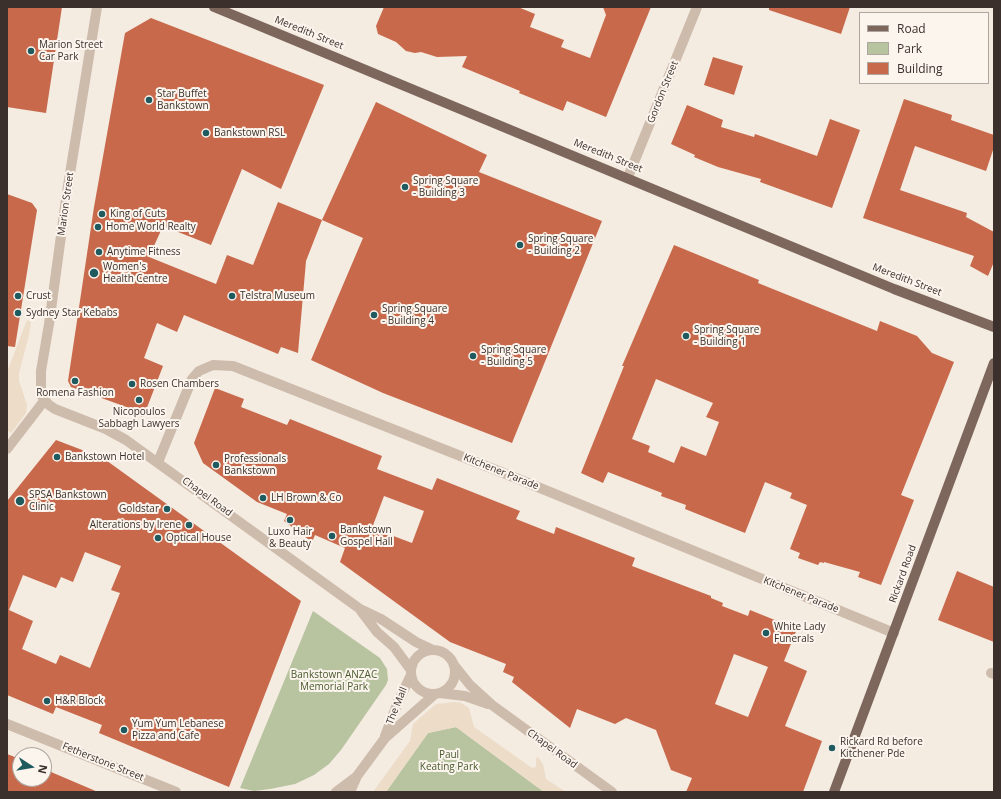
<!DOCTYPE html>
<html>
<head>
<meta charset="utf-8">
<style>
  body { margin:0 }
  #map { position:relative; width:1001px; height:799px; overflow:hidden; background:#f4ebe1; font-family:"Open Sans",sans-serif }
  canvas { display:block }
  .frame { position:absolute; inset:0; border:8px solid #3b302b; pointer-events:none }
  .legend { position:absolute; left:859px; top:12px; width:130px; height:72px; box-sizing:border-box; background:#fbf5ee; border:1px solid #aea6a0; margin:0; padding:5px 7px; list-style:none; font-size:12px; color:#3b302b }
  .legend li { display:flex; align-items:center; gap:8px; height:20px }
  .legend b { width:20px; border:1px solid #aea6a0 }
  .north { position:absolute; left:12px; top:747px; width:40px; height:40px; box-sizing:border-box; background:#fbf5ee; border:1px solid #aea6a0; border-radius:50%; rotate:102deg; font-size:11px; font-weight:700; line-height:16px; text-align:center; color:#3b302b }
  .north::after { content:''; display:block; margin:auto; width:14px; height:18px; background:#1f5a5e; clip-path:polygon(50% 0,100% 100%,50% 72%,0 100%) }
</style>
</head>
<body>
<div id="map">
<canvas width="1001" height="799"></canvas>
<div class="frame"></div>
<ul class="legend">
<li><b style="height:5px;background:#7d675c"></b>Road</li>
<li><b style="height:11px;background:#b8c4a0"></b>Park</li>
<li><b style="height:11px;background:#c8694b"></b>Building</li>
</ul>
<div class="north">N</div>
</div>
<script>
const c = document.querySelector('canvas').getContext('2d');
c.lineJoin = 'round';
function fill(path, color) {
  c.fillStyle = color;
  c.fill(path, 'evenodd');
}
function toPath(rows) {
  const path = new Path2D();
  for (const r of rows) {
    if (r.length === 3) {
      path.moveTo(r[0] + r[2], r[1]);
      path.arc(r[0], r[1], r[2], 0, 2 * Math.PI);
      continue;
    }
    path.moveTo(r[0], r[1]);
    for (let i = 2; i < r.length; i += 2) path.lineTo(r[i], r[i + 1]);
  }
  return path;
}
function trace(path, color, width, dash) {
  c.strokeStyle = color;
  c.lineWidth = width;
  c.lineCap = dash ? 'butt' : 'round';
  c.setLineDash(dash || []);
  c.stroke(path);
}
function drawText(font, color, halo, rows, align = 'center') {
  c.font = font + ' "Open Sans",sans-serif';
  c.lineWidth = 4;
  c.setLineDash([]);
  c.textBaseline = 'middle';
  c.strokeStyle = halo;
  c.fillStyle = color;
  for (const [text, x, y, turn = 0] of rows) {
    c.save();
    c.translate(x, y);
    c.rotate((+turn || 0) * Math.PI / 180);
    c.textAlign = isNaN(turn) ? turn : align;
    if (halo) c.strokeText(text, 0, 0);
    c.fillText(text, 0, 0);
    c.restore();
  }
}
fill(toPath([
  [313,611,380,658,387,669,388,680,386,685,341,750,329,764,314,775,295,784,270,789,254,791,240,788],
  [456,727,544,792,386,792,428,733]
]), '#b8c4a0');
fill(toPath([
  [27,320,31,322,29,335,19,373,19,381,27,405,26,413,11,433,7,430,7,372],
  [455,702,461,703,469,708,474,727,532,768,536,767,536,758,538,757,543,764,546,779,566,792,544,792,456,727,428,733,386,792,373,792,410,741,413,724,436,704]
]), '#ecdcc8');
fill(toPath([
  [7,7,62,7,46,113,7,107],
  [384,7,518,7,535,14,530,27,564,40,561,47,590,58,606,15,603,7,651,7,606,117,567,101,563,111,519,93,520,91,462,67,467,56,437,57,421,52,415,53,406,51,396,42,378,34,376,26],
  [769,7,850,7,841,34,769,10],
  [151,18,324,85,281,189,242,169,211,245,163,226,149,257,216,284,227,255,253,265,278,202,322,220,306,261,298,353,281,347,278,354,184,315,177,332,157,323,144,358,163,366,143,418,132,409,71,387,68,381,94,207,125,33],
  [713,57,743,66,734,95,704,85],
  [904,99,952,115,951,120,994,135,994,147,986,171,915,146,900,190,967,213,966,217,994,232,994,262,988,276,970,266,974,256,863,218],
  [376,102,487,155,479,172,602,221,512,443,383,393,311,360,363,238,322,220],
  [687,105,723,120,721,127,754,137,755,134,817,156,830,119,860,130,832,208,760,182,761,179,718,167,694,157,695,155,671,144],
  [7,194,32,203,37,210,15,347,7,346],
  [674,245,759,280,758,283,877,331,880,321,917,336,932,353,954,362,901,495,914,500,881,585,858,577,860,572,824,562,824,563,820,562,818,565,798,558,800,553,790,549,807,505,790,498,792,493,765,482,745,533,685,509,686,505,661,496,662,493,608,472,603,483,581,473,624,366,622,366],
  [656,379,713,403,706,417,719,422,706,456,681,446,674,463,648,452,650,446,632,439],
  [215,388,244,399,241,407,287,425,290,419,382,456,377,469,432,490,437,478,520,511,516,519,554,534,556,527,635,558,632,566,711,596,711,598,723,603,722,606,748,616,750,610,797,629,784,661,807,671,785,726,822,741,803,792,686,792,692,778,671,770,656,730,626,718,615,724,577,709,570,728,512,682,514,677,503,672,506,664,450,642,340,562,345,548,315,535,312,542,284,521,287,514,257,502,203,463,194,443],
  [384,496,424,511,412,543,372,528],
  [734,654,768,667,748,717,715,704],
  [56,440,103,458,301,601,229,787,99,733,102,725,56,707,53,714,7,695,7,501],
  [85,552,121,566,111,590,120,593,90,668,60,655,56,664,22,649,33,621,9,610,23,575,56,588,61,577,73,582],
  [957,571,994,587,994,642,938,620],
  [7,754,20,759,20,779,44,779,44,769,98,792,7,792]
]), '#c8694b');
trace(toPath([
  [97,7,67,192,49,324,41,371,41,395,49,405,55,409,106,429,126,440,360,609,381,619,416,642,433,650],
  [628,177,697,7],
  [7,449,44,401],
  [158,462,192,379,199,371,213,365,233,366,506,474,894,633],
  [361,611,377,632,394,647,411,670],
  [433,672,22],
  [454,665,470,685,492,705,612,792],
  [991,673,994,674],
  [440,693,465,696,488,704],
  [7,724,176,792],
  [385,736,398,702,411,675],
  [336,792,356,777],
  [350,792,357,776,385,738,435,694]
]), '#cdbbac', 10);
trace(toPath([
  [214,7,894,289,994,327],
  [834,792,994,363]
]), '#7d675c', 10);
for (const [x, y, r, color] of [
  [31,51,4,"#1f5a5e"],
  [149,100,4,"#1f5a5e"],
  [206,133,4,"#1f5a5e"],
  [405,187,4,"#1f5a5e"],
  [102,214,4,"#1f5a5e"],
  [98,227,4,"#1f5a5e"],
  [520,245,4,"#1f5a5e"],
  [99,252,4,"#1f5a5e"],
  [94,273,5,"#1f5a5e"],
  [18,296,4,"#1f5a5e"],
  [232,296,4,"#1f5a5e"],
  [18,313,4,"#1f5a5e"],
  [374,315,4,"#1f5a5e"],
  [686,336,4,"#1f5a5e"],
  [473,356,4,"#1f5a5e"],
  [75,381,4,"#1f5a5e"],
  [132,384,4,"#1f5a5e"],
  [139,400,4,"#1f5a5e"],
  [57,457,4,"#1f5a5e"],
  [216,465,4,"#1f5a5e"],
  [263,498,4,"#1f5a5e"],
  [20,501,5,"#1f5a5e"],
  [167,509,4,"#1f5a5e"],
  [290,520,4,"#1f5a5e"],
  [189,525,4,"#1f5a5e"],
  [332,536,4,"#1f5a5e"],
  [158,538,4,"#1f5a5e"],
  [766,633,4,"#1f5a5e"],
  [47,701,4,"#1f5a5e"],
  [124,730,4,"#1f5a5e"],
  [832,748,4,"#1f5a5e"]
]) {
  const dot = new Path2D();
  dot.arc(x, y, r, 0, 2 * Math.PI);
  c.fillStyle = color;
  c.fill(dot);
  trace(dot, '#fbf5ee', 1.5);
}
drawText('10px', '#3b302b', '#fbf5ee', [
  ["Meredith Street",309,33,22],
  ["Gordon Street",663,92,-68],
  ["Meredith Street",608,156,22],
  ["Marion Street",66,204,-82],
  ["Meredith Street",907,280,21],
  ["Kitchener Parade",501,472,22],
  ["Chapel Road",207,497,36],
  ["Rickard Road",903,574,-70],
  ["Kitchener Parade",801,595,22],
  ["The Mall",397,706,-68],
  ["Chapel Road",552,749,36],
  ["Fetherstone Street",103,762,22]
]);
drawText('10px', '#3b302b', '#fbf5ee', [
  ["Marion Street",39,45],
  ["Car Park",39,57],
  ["Star Buffet",157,94],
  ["Bankstown",157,106],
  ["Bankstown RSL",214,133],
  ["Spring Square",413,181],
  ["- Building 3",413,193],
  ["King of Cuts",110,214],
  ["Home World Realty",106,227],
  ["Spring Square",528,239],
  ["- Building 2",528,251],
  ["Anytime Fitness",107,252],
  ["Women's",103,267],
  ["Health Centre",103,279],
  ["Crust",26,296],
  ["Telstra Museum",240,296],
  ["Spring Square",382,309],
  ["- Building 4",382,321],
  ["Sydney Star Kebabs",26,313],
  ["Spring Square",694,330],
  ["- Building 1",694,342],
  ["Spring Square",481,350],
  ["- Building 5",481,362],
  ["Rosen Chambers",140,384],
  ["Romena Fashion",75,393,"center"],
  ["Nicopoulos",139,412,"center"],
  ["Sabbagh Lawyers",139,424,"center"],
  ["Bankstown Hotel",65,457],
  ["Professionals",224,459],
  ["Bankstown",224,471],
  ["SPSA Bankstown",29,495],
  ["Clinic",29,507],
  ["LH Brown & Co",271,498],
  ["Goldstar",159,509,"right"],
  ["Alterations by Irene",181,525,"right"],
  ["Bankstown",340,530],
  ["Gospel Hall",340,542],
  ["Luxo Hair",290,532,"center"],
  ["& Beauty",290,544,"center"],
  ["Optical House",166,538],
  ["White Lady",774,627],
  ["Funerals",774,639],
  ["H&R Block",55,701],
  ["Yum Yum Lebanese",132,724],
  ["Pizza and Cafe",132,736],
  ["Rickard Rd before",840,742],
  ["Kitchener Pde",840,754]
], 'left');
drawText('10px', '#4a5a2e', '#fbf5ee', [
  ["Bankstown ANZAC",334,675],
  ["Memorial Park",334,687],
  ["Paul",449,755],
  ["Keating Park",449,767]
]);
</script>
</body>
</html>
